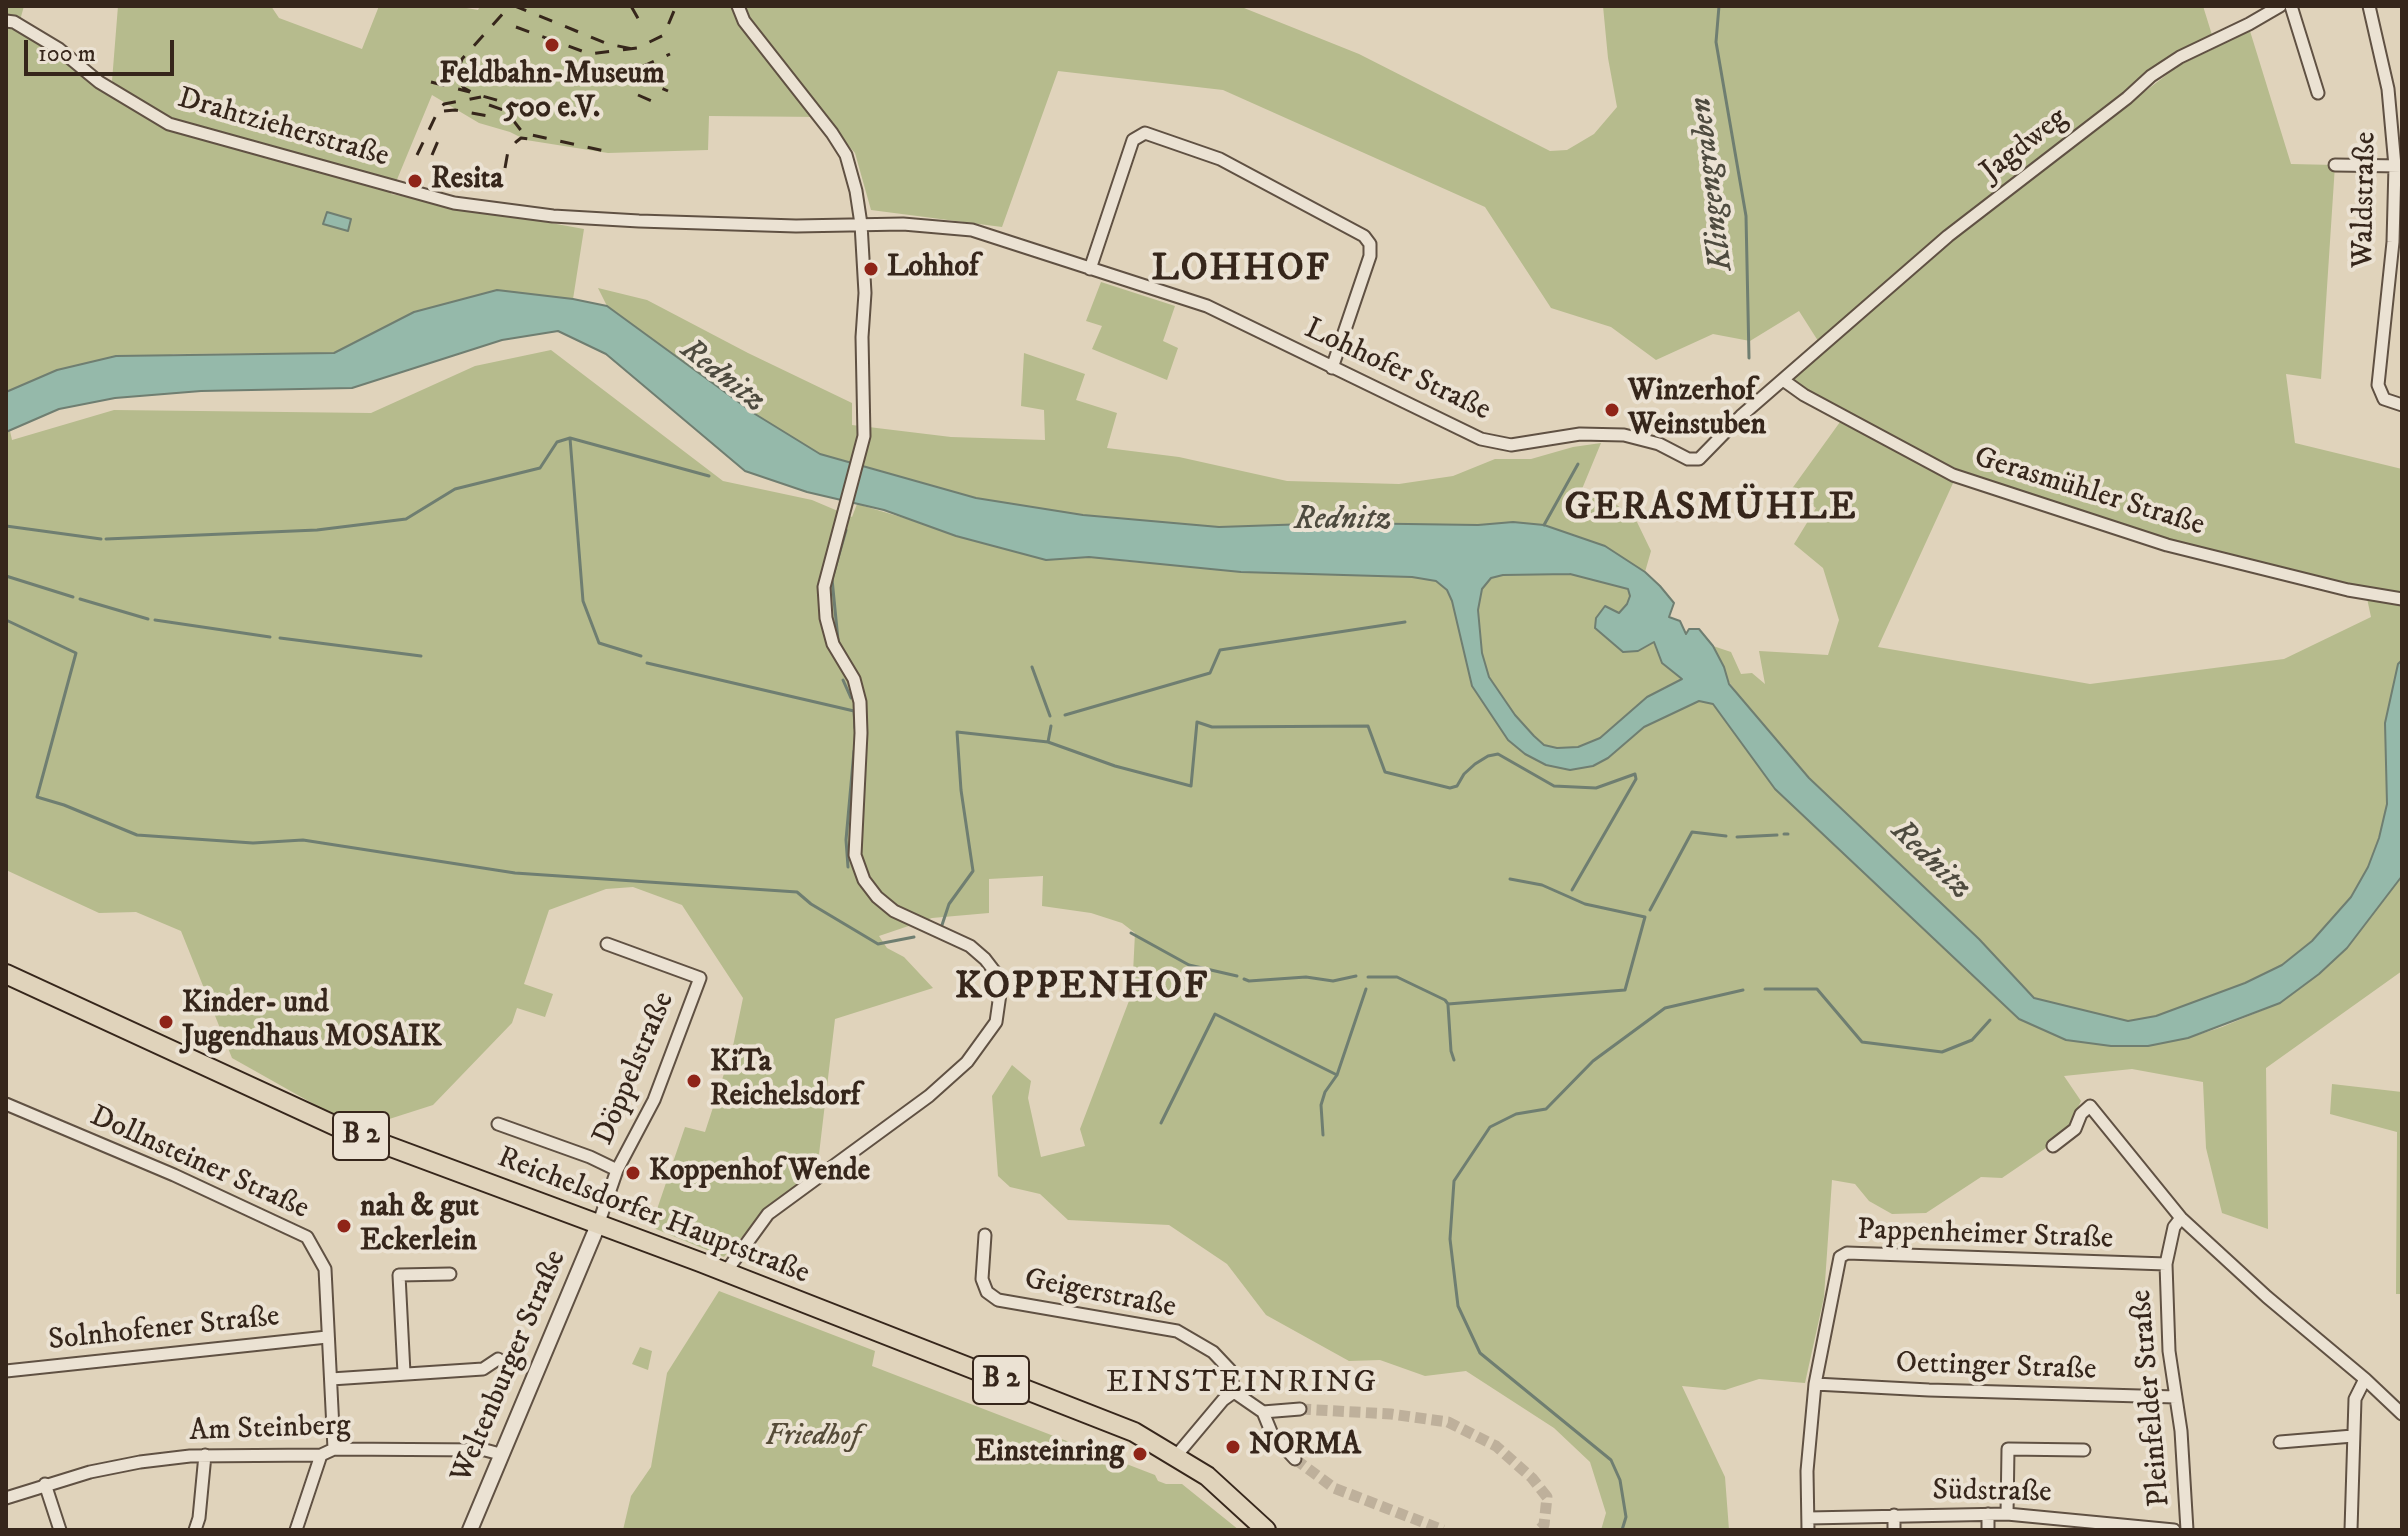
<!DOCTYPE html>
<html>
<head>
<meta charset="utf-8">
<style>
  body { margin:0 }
  #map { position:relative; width:2408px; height:1536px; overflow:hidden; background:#e0d3bb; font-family:"IM FELL DW Pica",serif }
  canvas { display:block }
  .frame { position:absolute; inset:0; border:8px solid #36261b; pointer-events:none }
  .scale { position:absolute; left:24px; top:40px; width:150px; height:36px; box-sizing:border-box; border:4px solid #36261b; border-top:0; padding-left:10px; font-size:24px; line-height:28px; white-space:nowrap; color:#36261b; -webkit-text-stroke:6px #ebe2d3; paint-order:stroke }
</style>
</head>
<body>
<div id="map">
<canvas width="2408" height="1536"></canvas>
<div class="frame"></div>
<div class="scale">100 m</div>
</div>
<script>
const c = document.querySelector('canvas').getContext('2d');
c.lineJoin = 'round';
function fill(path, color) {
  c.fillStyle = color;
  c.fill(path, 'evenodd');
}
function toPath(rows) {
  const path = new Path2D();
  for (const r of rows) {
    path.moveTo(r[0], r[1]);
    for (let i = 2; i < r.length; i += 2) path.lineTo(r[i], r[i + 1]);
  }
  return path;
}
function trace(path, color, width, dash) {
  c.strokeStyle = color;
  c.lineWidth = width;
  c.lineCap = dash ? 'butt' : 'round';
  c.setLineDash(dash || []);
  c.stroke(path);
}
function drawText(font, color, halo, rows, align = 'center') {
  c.font = font + ' "IM FELL DW Pica",serif';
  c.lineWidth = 8;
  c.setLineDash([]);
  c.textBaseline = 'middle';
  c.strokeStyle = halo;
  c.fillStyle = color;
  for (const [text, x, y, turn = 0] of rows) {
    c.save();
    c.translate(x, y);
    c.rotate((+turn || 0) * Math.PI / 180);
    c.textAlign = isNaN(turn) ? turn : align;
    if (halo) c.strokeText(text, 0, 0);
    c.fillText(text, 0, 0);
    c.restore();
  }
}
fill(toPath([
  [6,6,24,6,17,31,159,120,112,81,118,6,271,6,279,18,362,49,379,6,455,6,478,10,480,6,1239,6,1359,54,1550,151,1567,150,1594,134,1617,107,1608,58,1603,6,2203,6,2212,35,2174,52,2117,113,2178,66,2250,31,2291,164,2335,165,2321,379,2286,374,2295,443,2402,469,2402,660,2398,664,2385,723,2387,804,2379,838,2368,867,2351,897,2312,941,2282,965,2245,983,2156,1016,2128,1021,2034,998,1979,939,1809,778,1763,727,1729,682,1713,646,1731,652,1741,674,1752,673,1765,684,1759,651,1828,655,1839,620,1823,568,1794,544,1816,508,1791,490,1840,422,1785,380,1820,344,1799,311,1750,341,1713,334,1656,360,1611,327,1551,308,1485,207,1223,90,1058,71,1002,227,871,210,855,153,823,117,709,116,708,150,608,153,526,140,510,132,479,123,432,95,391,194,584,229,573,299,497,290,414,312,334,353,174,354,6,392],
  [1954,481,2163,540,2365,589,2371,617,2284,659,2090,684,1878,647],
  [1101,282,1175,306,1163,341,1178,348,1167,380,1092,349,1102,326,1086,321],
  [598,288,647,300,748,353,852,403,852,425,951,437,1045,440,1044,410,1021,406,1024,353,1085,374,1076,400,1117,413,1107,448,1179,457,1287,481,1399,484,1453,476,1495,459,1531,459,1573,447,1601,443,1582,489,1617,505,1637,522,1651,551,1645,572,1605,546,1513,522,1478,525,1337,523,1219,527,1083,515,976,498,820,454,755,414,607,306],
  [551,350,723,481,812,500,852,517,857,504,1046,560,1089,557,1132,562,1412,577,1436,581,1447,590,1452,601,1472,686,1509,740,1608,758,1644,727,1699,701,1713,704,1775,789,2019,1019,2148,1046,2188,1038,2222,1027,2280,1003,2319,974,2347,948,2402,876,2402,971,2266,1068,2268,1229,2222,1213,2206,1148,2203,1082,2132,1069,2064,1076,2081,1101,2065,1135,2002,1178,1981,1177,1926,1213,1892,1214,1869,1201,1855,1184,1832,1180,1824,1297,1805,1383,1759,1379,1725,1390,1682,1386,1725,1477,1729,1530,1601,1530,1606,1513,1590,1462,1554,1428,1466,1371,1425,1376,1380,1360,1349,1361,1266,1315,1227,1264,1169,1225,1068,1220,1040,1194,1010,1187,998,1176,992,1096,1012,1065,1031,1081,1028,1098,1041,1157,1085,1146,1080,1129,1132,993,1135,933,1122,923,1091,913,1042,906,1043,876,989,879,989,913,932,918,879,936,887,948,904,957,933,988,835,1019,817,1171,767,1209,724,1257,651,1227,685,1127,705,1132,733,1046,743,998,682,905,633,887,606,889,549,910,524,984,553,994,545,1017,517,1008,512,1023,433,1105,358,1129,232,1058,181,931,136,912,99,913,6,870,6,432,10,431,12,440,114,410,371,413,475,366],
  [1570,574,1628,589,1630,596,1627,604,1619,613,1638,651,1654,641,1683,679,1647,697,1600,738,1578,747,1557,748,1544,745,1534,736,1515,715,1489,677,1482,653,1478,610,1482,589,1491,578,1503,575],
  [2332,1084,2402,1092,2402,1294,2396,1294,2397,1132,2330,1114],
  [719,1291,875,1351,872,1366,1155,1475,1158,1481,1166,1484,1182,1484,1239,1530,623,1530,631,1496,651,1467,667,1373],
  [640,1347,652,1351,648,1370,632,1364]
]), '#b6bb8d');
const water = toPath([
  [327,212,351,219,348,231,323,224,327,212],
  [497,290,573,299,607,306,755,414,820,454,976,498,1083,515,1219,527,1337,523,1478,525,1513,522,1544,525,1605,546,1645,572,1660,586,1674,603,1669,617,1680,621,1686,634,1689,629,1699,629,1713,646,1724,667,1729,684,1809,778,1979,939,2034,998,2128,1021,2156,1016,2245,983,2282,965,2312,941,2351,897,2368,867,2379,838,2387,804,2385,723,2398,664,2402,660,2402,876,2347,948,2319,974,2280,1003,2188,1038,2148,1046,2111,1046,2066,1040,2019,1019,1775,789,1713,704,1699,701,1644,727,1608,758,1593,766,1570,770,1546,765,1525,754,1508,740,1472,686,1452,601,1447,590,1436,581,1412,577,1241,572,1089,557,1046,560,956,536,884,510,807,492,745,471,606,354,558,331,502,340,352,388,201,391,115,398,59,409,6,432,6,392,57,370,116,356,334,353,414,312,497,290],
  [1570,574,1628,589,1630,596,1627,604,1619,613,1605,606,1596,618,1595,628,1623,652,1638,651,1654,642,1662,663,1682,679,1647,697,1600,738,1578,747,1557,748,1544,745,1534,736,1515,715,1489,677,1482,653,1478,610,1482,589,1491,578,1503,575,1570,574]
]);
fill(water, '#95b9aa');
trace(water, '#6f7e71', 2);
trace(toPath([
  [1719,6,1716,42,1746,216,1749,358],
  [570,438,583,601,599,643,641,656],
  [1544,525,1578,464],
  [6,526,101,539],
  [106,539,317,530,406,519,455,489,540,468,557,442,570,438,709,476],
  [6,576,73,597],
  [80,599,148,619],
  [6,620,76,653,37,797,64,805,137,835,253,843,303,840,515,873,797,892,811,904,878,944,914,937],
  [155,620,270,637],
  [280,638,421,656],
  [838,640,832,579,846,530],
  [647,663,854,711,855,728],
  [1032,667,1050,716],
  [843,680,851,698],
  [1065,715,1210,673,1220,650,1405,622],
  [1048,742,1051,726],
  [1784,834,1788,834],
  [1737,837,1777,835],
  [848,867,846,840,854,751],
  [1650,910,1692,832,1726,836],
  [942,925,949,904,973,871,961,790,957,732,1048,742,1115,766,1191,786,1197,722,1212,727,1368,726,1385,772,1450,788,1457,786,1464,774,1475,764,1488,756,1498,754,1554,786,1596,788,1635,774,1636,779,1572,890],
  [1131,933,1189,965,1237,976],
  [1368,977,1397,977,1445,1000,1448,1004,1625,990,1645,917,1585,904,1542,885,1510,879],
  [1244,979,1249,981,1306,977,1333,981,1356,976],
  [1765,989,1817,989,1862,1042,1942,1052,1972,1040,1990,1020],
  [1448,1005,1451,1051,1454,1060],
  [1161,1123,1215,1014,1337,1075],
  [1323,1135,1321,1105,1325,1092,1337,1075,1366,989],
  [1622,1530,1626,1517,1620,1480,1611,1460,1480,1353,1458,1306,1450,1239,1454,1181,1490,1127,1516,1114,1546,1109,1593,1061,1665,1008,1743,990]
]), '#6f7e71', 3);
trace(toPath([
  [1300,1409,1391,1414,1448,1422,1496,1446,1532,1478,1547,1497,1544,1525,1539,1530],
  [1295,1459,1334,1488,1443,1530]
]), '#beb09b', 11, [11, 5.5]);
const minor = toPath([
  [2291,6,2318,93],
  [2369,6,2388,89,2395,166,2393,242,2378,385,2384,399,2402,405],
  [6,21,14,22,59,49,99,82,169,124,454,203,553,216,639,221,796,226,903,224,972,230,1207,306,1481,439,1511,445,1580,434,1624,435,1659,444,1688,459,1699,459,1741,416,1948,236,2127,98,2151,76,2180,57,2249,24,2280,6],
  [2335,165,2401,166],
  [1090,269,1133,140,1145,133,1220,159,1364,236,1370,244,1370,256,1332,368],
  [1783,380,1804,395,1953,475,2167,545,2348,590,2402,599],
  [6,1104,174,1175,307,1237,325,1269,334,1449],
  [498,1124,590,1157,617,1170],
  [2053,1146,2075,1129,2081,1114,2090,1106,2181,1218,2267,1297,2365,1379,2402,1414],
  [2181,1218,2174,1227,2166,1264,2169,1351,2181,1431,2187,1530],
  [598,1225,617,1170,654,1100,700,978,607,944],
  [985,1235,982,1279,987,1292,998,1300,1177,1331,1213,1352,1230,1370,1234,1392],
  [725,1273,768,1214,929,1096,967,1062,996,1022,1000,994,995,972,985,959,970,946,894,911,877,897,864,880,855,855,861,733,860,702,854,679,833,644,826,618,824,587,864,436,862,337,865,293,861,224,856,191,846,155,832,133,744,21,738,6],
  [6,1371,327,1337],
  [404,1373,399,1275,450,1274],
  [331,1379,483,1369,498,1359],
  [1815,1384,1929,1390,2176,1397],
  [1263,1412,1300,1409],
  [2280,1442,2353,1436],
  [1176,1456,1223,1400,1234,1392,1263,1412,1272,1434,1295,1459],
  [45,1484,60,1530],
  [6,1498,90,1472,140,1462,190,1456,321,1455,334,1449,485,1450,500,1454],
  [2007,1514,2008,1449,2084,1450],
  [1894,1515,1894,1530],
  [1808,1518,2007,1514,2174,1530],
  [195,1530,199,1518,205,1455],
  [296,1530,321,1455],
  [1808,1530,1807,1471,1815,1384,1840,1257,1847,1253,2166,1264],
  [1988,1530,1988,1514],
  [2351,1530,2355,1399,2365,1379]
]);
const tertiary = toPath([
  [470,1530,598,1225]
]);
const primary = toPath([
  [6,974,340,1128,700,1262,1134,1432,1207,1476,1266,1530]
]);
trace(minor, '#605143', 15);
trace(tertiary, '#605143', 18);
trace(primary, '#36261b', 22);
trace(minor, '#ebe2d3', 11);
trace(tertiary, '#ebe2d3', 14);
trace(primary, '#e0d3bb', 18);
trace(toPath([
  [631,6,639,20],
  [516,27,590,54,637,48,664,35,676,6],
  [641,67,670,54],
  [637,77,668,91],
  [431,82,470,92],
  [638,95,663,106],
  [489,105,506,111,523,133,605,151],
  [444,111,455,110,488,116],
  [551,115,475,94,464,88,460,82,459,68,462,59,507,9,515,6,608,44,633,49],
  [417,155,438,111,444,104,481,97],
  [432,155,441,134],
  [505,168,508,151,516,142,521,138,538,140]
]), '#36261b', 3, [14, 14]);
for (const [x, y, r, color] of [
  [552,45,8,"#8f2418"],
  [415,181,8,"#8f2418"],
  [871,269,8,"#8f2418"],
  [1612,410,8,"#8f2418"],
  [166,1022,8,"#8f2418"],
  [694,1081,8,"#8f2418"],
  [633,1173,8,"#8f2418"],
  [344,1226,8,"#8f2418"],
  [1233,1447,8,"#8f2418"],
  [1140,1454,8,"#8f2418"]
]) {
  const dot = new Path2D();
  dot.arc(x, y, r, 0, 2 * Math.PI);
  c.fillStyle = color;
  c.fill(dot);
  trace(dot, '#ebe2d3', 3);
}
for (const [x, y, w] of [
  [361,1136,56],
  [1001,1380,56]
]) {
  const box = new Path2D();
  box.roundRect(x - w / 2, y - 24, w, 48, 6);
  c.fillStyle = '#ebe2d3';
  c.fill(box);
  trace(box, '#36261b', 2);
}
drawText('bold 28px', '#36261b', null, [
  ["B 2",361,1136],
  ["B 2",1001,1380]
]);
drawText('bold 30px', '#36261b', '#ebe2d3', [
  ["Feldbahn-Museum",552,76,"center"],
  ["500 e.V.",552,110,"center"],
  ["Resita",431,181],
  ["Lohhof",887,269],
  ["Winzerhof",1628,393],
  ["Weinstuben",1628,427],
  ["Kinder- und",182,1005],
  ["Jugendhaus MOSAIK",182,1039],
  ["KiTa",710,1064],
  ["Reichelsdorf",710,1098],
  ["Koppenhof Wende",649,1173],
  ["nah & gut",360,1209],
  ["Eckerlein",360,1243],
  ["NORMA",1249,1447],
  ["Einsteinring",1124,1454,"right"]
], 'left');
drawText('30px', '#36261b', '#ebe2d3', [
  ["Drahtzieherstraße",283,129,16],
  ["Jagdweg",2025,146,-38],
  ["Waldstraße",2366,200,-89],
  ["Lohhofer Straße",1397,371,25],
  ["Gerasmühler Straße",2089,493,17],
  ["Döppelstraße",635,1069,-67],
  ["Dollnsteiner Straße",199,1164,24],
  ["Reichelsdorfer Hauptstraße",653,1217,21],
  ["Pappenheimer Straße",1985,1236,2],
  ["Geigerstraße",1100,1295,11],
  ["Solnhofener Straße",164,1330,-6],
  ["Weltenburger Straße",510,1367,-67],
  ["Oettinger Straße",1996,1368,2],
  ["Pleinfelder Straße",2152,1398,-95],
  ["Am Steinberg",270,1430,-2],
  ["Südstraße",1992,1493,1]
]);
drawText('italic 30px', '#564b38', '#ebe2d3', [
  ["Friedhof",813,1438]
]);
drawText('italic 32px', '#4e4b3f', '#ebe2d3', [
  ["Klingengraben",1713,184,-97],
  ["Rednitz",722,377,38],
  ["Rednitz",1343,521],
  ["Rednitz",1930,861,44]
]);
c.letterSpacing = '2px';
drawText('32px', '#36261b', '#ebe2d3', [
  ["EINSTEINRING",1242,1384]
]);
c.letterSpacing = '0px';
c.letterSpacing = '2px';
drawText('bold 38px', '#36261b', '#ebe2d3', [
  ["LOHHOF",1241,271],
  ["GERASMÜHLE",1711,510],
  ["KOPPENHOF",1082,989]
]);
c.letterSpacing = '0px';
</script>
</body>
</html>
